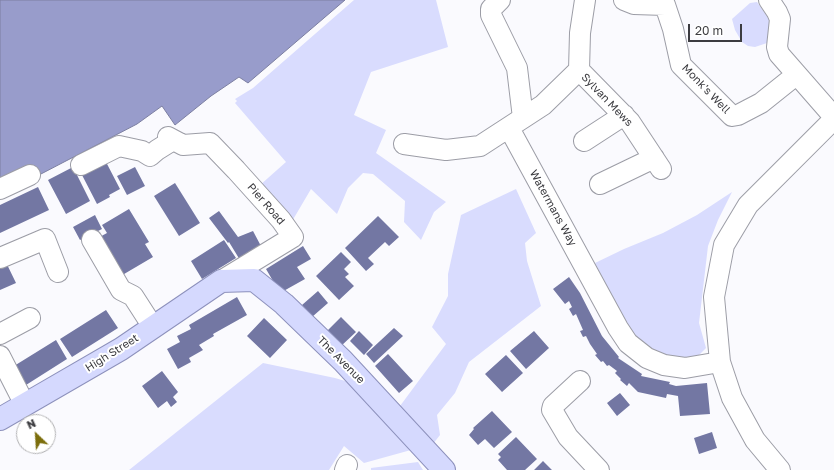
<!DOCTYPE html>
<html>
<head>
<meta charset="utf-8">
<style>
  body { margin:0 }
  #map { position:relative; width:834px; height:470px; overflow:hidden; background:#fafafe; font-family:"Golos Text",sans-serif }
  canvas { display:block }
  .north { position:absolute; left:16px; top:414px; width:40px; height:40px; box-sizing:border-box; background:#fff; border:1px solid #b1b1b3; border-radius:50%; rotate:335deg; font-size:11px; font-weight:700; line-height:16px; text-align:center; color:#3c3c40 }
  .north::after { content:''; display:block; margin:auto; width:14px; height:18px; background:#7c6e0c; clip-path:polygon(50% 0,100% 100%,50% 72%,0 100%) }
  .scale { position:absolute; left:688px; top:24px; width:54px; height:18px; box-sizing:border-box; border:2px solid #3c3c40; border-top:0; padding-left:5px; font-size:12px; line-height:14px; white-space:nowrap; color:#3c3c40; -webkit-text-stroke:3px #fff; paint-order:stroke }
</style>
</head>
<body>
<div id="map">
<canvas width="834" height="470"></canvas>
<div class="north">N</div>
<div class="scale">20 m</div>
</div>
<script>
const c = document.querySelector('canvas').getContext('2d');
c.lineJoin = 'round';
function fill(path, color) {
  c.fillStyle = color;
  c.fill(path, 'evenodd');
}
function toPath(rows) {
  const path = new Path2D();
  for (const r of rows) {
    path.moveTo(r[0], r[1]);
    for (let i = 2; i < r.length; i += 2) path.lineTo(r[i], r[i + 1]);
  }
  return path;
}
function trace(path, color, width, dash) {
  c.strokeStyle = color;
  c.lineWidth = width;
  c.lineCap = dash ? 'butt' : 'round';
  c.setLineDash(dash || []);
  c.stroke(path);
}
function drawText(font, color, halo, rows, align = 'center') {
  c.font = font + ' "Golos Text",sans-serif';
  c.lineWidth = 4;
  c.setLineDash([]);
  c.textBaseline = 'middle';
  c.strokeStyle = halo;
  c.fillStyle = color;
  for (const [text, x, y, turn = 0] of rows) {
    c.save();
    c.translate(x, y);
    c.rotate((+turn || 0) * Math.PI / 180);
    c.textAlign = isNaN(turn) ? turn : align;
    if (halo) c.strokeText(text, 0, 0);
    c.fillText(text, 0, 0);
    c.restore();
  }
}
fill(toPath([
  [354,0,436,0,448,47,371,72,354,115,386,130,376,153,446,202,434,212,421,240,404,222,405,201,373,174,363,173,348,188,337,214,311,189,291,223,259,186,286,162,235,103,237,101,235,99,253,88],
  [757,2,770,20,771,26,767,43,755,47,748,46,742,42,735,30,732,19,750,3],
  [516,189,536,233,525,243,527,261,541,306,469,362,455,393,437,415,440,435,429,449,400,406,446,344,432,327,448,296,448,274,461,215],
  [732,192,718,220,708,246,699,323,706,348,699,355,689,358,673,358,646,350,628,331,595,263,624,249,663,233,697,215],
  [263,363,335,378,352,383,411,450,364,463,344,446,329,470,129,470],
  [418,462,423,470,371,470,371,468]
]), '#d9dcfe');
const water = toPath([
  [0,0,345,0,248,83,239,77,211,96,175,125,162,106,137,124,39,175,0,183,0,0]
]);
fill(water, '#989ccb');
trace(water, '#7c7fa1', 1);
fill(toPath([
  [106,162,120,189,109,195,110,197,97,204,82,175],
  [73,167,90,201,66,214,48,180],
  [135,167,145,186,127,195,117,176],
  [175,183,200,223,179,236,154,196],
  [38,187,49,210,0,233,0,205],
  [129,209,149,242,145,244,153,257,119,277,96,239,107,233,102,225],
  [219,211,238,237,253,231,262,248,240,260,229,242,228,243,209,218],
  [95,215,102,229,80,240,73,227],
  [378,216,399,237,389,246,385,242,368,258,374,264,366,271,345,248],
  [224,240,236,258,202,279,191,261],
  [303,246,311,259,297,267,305,279,280,293,266,269],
  [0,250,16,283,0,290],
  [341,252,351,262,344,269,349,274,345,277,354,286,339,300,316,276],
  [569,277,580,293,602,336,619,357,618,358,642,374,641,376,670,382,669,384,676,386,707,383,710,414,680,416,678,396,667,394,666,398,638,392,629,383,627,386,620,380,621,379,615,373,617,371,609,365,607,366,603,361,601,362,595,355,597,354,590,344,586,336,583,337,580,331,583,330,576,314,573,316,569,309,572,307,569,301,565,304,553,289],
  [318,291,328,303,312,317,302,305],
  [237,297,247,315,213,334,214,336,199,345,203,350,189,358,191,362,178,369,167,349,180,342,177,336,191,329,189,325],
  [106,310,118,328,72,357,60,339],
  [341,317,356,332,340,347,326,332],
  [264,318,287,340,270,358,247,336],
  [394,328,403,336,374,363,366,354],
  [359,331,373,345,364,355,350,341],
  [534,331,549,348,526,369,510,351],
  [56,340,67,359,26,385,14,366],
  [388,354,413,381,399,393,375,366],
  [506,355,523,373,502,392,485,374],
  [162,371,178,392,173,397,177,402,171,407,167,401,158,408,142,386],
  [620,393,630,405,617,416,607,403],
  [492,411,512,432,494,448,485,439,478,445,469,435,474,429,473,428],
  [712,432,717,448,699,454,694,438],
  [516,437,537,459,525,470,507,470,498,460,501,457,498,454],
  [543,461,552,470,534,470]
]), '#7377a3');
const minor = toPath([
  [500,0,491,9,491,15,517,68,523,118],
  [624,0,634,4,665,5,673,29,681,65,732,116,738,115,761,103,796,75],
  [769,0,777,12,780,19,777,47,779,54,834,117],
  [579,70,630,122,661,169],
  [509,128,618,328,628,343,647,358,664,365,685,368,720,362],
  [168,137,183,145,210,143,236,170,281,220,293,237,221,281],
  [584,141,624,115],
  [404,144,446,150,480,146,543,105,579,70,580,33,585,0],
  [81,165,119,146,142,151,150,156,157,150,173,140],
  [600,184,654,158],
  [0,189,30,175],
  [92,240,121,290,133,296,153,327],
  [0,258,45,239,58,272],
  [0,334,30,318],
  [0,356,25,405],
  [580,381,553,406,552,410,568,437,599,470],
  [345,470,347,465],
  [780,470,755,440,732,398,720,362,714,297,724,245,748,205,834,119]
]);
const major = toPath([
  [0,419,121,349,221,281,254,280,284,304,343,361,444,470]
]);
trace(minor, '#9c9da6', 22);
trace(major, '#8d91bc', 24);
trace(minor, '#fff', 20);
trace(major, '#d5d9fe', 22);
drawText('11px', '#3c3c40', '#fff', [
  ["Monk's Well",706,89,46],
  ["Sylvan Mews",607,100,46],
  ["Pier Road",266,204,49],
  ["Watermans Way",553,208,61],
  ["High Street",112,353,-32],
  ["The Avenue",341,360,45]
]);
</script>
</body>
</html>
